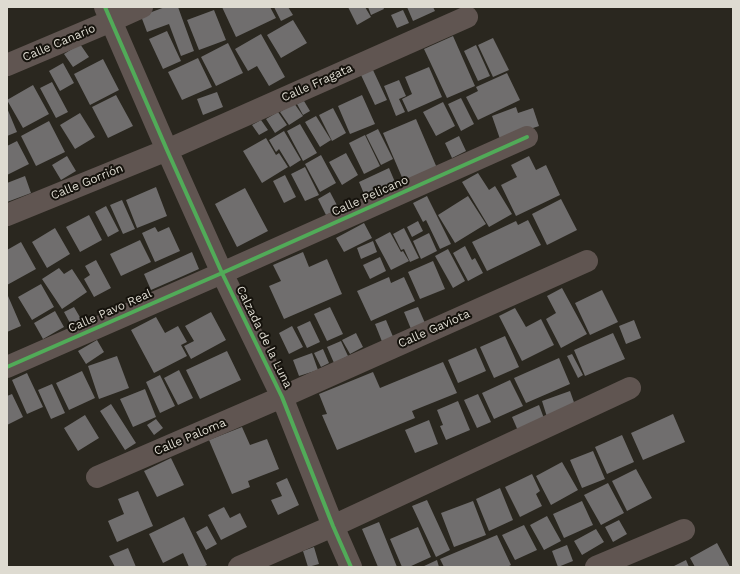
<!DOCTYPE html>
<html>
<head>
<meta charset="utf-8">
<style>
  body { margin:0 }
  #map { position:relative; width:740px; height:574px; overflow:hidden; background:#2a271f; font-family:"Work Sans",sans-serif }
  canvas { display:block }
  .frame { position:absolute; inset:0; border:8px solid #dedbd1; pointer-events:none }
</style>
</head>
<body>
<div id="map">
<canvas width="740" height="574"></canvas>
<div class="frame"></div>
</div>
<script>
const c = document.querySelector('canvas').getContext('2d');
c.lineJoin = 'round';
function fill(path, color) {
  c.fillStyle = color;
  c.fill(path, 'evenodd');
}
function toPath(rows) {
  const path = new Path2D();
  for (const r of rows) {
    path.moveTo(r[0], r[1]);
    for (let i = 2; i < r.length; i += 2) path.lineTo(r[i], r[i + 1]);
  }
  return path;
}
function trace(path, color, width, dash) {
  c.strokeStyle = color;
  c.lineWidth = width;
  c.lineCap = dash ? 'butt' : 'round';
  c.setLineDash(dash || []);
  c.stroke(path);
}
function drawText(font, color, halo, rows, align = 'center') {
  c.font = font + ' "Work Sans",sans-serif';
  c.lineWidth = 4;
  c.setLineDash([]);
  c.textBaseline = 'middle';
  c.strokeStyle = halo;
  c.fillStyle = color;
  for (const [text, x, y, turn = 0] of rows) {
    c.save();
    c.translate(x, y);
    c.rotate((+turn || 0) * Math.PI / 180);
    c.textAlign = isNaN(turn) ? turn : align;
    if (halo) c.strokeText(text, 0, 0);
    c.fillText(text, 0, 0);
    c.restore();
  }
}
fill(toPath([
  [165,7,178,7,194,51,181,56,169,24,147,32,141,16],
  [222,7,270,7,276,18,236,37],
  [274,7,288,7,293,15,281,21],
  [348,7,365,7,371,17,357,25],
  [368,7,383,7,384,9,371,15],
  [407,7,433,7,435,11,413,21],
  [214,10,226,40,199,50,187,20],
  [403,10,409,23,397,28,391,15],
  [293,20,307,43,281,58,267,35],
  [167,31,181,61,163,69,149,39],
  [261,34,285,77,269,86,257,66,248,71,235,49],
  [453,36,475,86,447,98,424,49],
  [493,38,509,70,493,77,478,45],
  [228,43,243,73,216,86,201,57],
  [80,44,89,57,73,67,64,54],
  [476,45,490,76,478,81,464,51],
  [198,58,212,87,182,100,168,72],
  [103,59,119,90,90,105,74,74],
  [63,63,74,83,60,91,49,71],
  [429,67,442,97,408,112,402,99,412,94,405,77],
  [373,70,387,100,375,105,361,75],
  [507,73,520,100,478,120,466,97,478,91,476,87],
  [399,80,406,96,399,99,405,112,396,116,384,86],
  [52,82,68,112,56,118,40,88],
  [33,85,49,114,23,128,7,100],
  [217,92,223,107,203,115,197,99],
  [116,95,133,126,108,138,92,107],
  [362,95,375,124,350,134,338,106],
  [461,98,474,124,461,131,448,104],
  [304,101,310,111,303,115,297,104],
  [443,102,455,126,436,136,423,112],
  [294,103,303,116,289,125,280,112],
  [516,107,518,113,533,108,539,126,500,139,492,116],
  [7,108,17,132,7,136],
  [333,108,346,133,332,141,319,115],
  [278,112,287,125,275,133,266,119],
  [80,113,95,137,75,149,60,125],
  [316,116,331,140,320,147,305,122],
  [416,119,437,168,404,182,383,133],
  [261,120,268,130,259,135,252,125],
  [49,121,65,152,36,166,21,136],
  [300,124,317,153,303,161,287,131],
  [378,129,393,159,381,165,366,135],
  [284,131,301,160,290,167,279,149,276,152,269,140],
  [365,135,380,166,364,174,349,143],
  [459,136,466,151,452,158,445,143],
  [266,138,276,155,279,153,288,167,262,183,243,151],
  [17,141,29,164,7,175,7,146],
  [346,153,358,175,342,185,329,162],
  [321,155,336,183,320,192,305,164],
  [67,156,76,171,61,180,52,165],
  [529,156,536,170,546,165,560,195,516,216,501,185,517,177,511,165],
  [305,167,319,195,305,201,291,174],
  [389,168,395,182,365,196,359,182],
  [478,173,489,190,495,186,512,214,489,227,462,182],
  [285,175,296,197,284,203,273,181],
  [25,176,31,193,7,202,7,183],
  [156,187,167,216,137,228,126,200],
  [245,188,268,231,237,247,215,204],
  [330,192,339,209,326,215,318,199],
  [427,196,451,244,440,249,426,220,423,222,413,203],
  [468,196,486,224,455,243,438,215],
  [561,199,577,230,547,245,532,214],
  [122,200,135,229,123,234,110,205],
  [106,206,119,231,108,237,95,212],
  [89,215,102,240,80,252,66,227],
  [528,220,541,245,487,271,472,242,516,221,518,225],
  [418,221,423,231,412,237,407,227],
  [364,223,372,238,344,252,336,238],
  [155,227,158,232,169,227,180,251,155,262,142,233],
  [55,228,70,254,47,268,32,242],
  [404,228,419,258,410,262,404,249,401,250,393,234],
  [390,232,401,252,403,251,409,261,391,270,375,240],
  [429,233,437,251,421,259,413,241],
  [140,240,151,262,121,276,110,254],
  [373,241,377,252,361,259,357,248],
  [21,242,36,269,7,285,7,250],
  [465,246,472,260,475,258,483,273,468,281,453,253],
  [448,249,465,281,453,288,435,256],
  [192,252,199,269,151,290,144,274],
  [303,252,309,267,327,259,342,294,284,319,269,286,281,281,273,265],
  [380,257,386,271,370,279,363,265],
  [96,260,111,288,94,297,84,279,90,275,85,266],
  [433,261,445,289,420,299,408,272],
  [59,268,64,274,72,269,87,292,62,309,42,279],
  [389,277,391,283,404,277,415,301,371,321,357,291],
  [41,284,54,307,32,320,18,297],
  [562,288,587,334,561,348,546,319,556,313,547,296],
  [602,290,618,322,590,335,575,303],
  [8,296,21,326,7,332,7,297],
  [74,307,81,319,71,325,64,312],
  [330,307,343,334,327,341,314,314],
  [418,307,425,323,411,329,404,312],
  [515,308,526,327,541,319,554,345,522,361,499,316],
  [55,311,64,327,43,339,34,323],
  [211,312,226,340,191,359,184,346,194,341,185,326],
  [156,317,165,333,178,326,187,342,181,345,187,356,154,373,131,330],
  [386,320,394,339,383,344,375,324],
  [634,320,641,338,626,344,619,326],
  [310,321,320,342,307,348,297,327],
  [292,326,303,347,289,354,279,333],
  [356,333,363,347,350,354,342,340],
  [613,333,625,359,585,376,574,350],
  [505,336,519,367,494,378,480,347],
  [97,340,104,352,86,364,78,351],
  [341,341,348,356,334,363,327,347],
  [476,348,486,371,458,383,448,360],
  [323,349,329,363,321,367,314,353],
  [227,351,241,380,200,399,186,370],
  [312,353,318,370,299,376,293,360],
  [572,354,583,375,578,378,567,356],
  [117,356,129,388,99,399,88,366],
  [559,358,570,384,526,403,514,378],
  [443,362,457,393,412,411,415,418,337,450,322,415,327,414,319,394,373,372,380,388],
  [179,370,193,398,178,405,164,378],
  [82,371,95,398,69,410,56,383],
  [27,373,43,407,27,414,12,380],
  [160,375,175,406,160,413,146,382],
  [510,380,523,406,494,419,482,393],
  [52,384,65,413,51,419,38,390],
  [145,389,156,417,133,427,120,399],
  [570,391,576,408,547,417,542,401],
  [12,394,23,417,7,425,7,396],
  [478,394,491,422,477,428,464,400],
  [458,401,470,430,446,440,440,426,443,425,437,410],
  [111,404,136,443,125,450,100,411],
  [539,405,545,421,519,433,512,417],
  [673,414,685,442,643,460,631,433],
  [85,415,99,438,78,451,64,428],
  [156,419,163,428,154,435,147,425],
  [429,420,438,444,415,453,405,430],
  [242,427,250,445,267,439,279,469,248,481,250,487,232,494,209,440],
  [622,435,634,462,607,474,595,447],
  [593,451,605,479,582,488,570,460],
  [171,458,184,485,157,497,144,471],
  [562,462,578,490,551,505,536,476],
  [636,469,652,498,627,511,612,481],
  [532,474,540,491,536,494,542,506,520,517,505,487],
  [287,478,299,505,278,515,271,500,282,496,276,483],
  [608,483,624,513,601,525,584,495],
  [500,488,513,520,489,531,476,499],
  [138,491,153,526,117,542,108,521,124,514,118,499],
  [427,500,450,550,436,557,412,506],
  [473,501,486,535,454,547,441,513],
  [582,501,593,525,564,538,553,514],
  [224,507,230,518,240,513,247,527,221,540,208,515],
  [547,516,561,541,544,550,530,525],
  [184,517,207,565,203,567,189,567,183,553,163,563,149,534],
  [619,520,627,534,613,542,605,527],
  [379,522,397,567,378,567,362,529],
  [524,525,537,550,515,560,502,535],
  [207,526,217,544,206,550,196,532],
  [418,527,431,557,409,567,402,567,390,539],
  [596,529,604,542,582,555,574,541],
  [497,535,511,565,507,567,444,567,440,559],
  [717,543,730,567,695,567,690,558],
  [567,545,573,561,558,567,552,551],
  [314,547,319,564,308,567,303,551],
  [128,548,136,567,115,567,109,556],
  [437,560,439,567,422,567],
  [686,560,689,567,672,567]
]), '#706e6e');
trace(toPath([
  [105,7,167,150,222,273,282,397,333,526,351,567],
  [7,65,111,21,142,7],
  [7,215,167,150,467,17],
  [7,367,222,273,527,137],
  [97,477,282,397,587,261],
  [239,567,333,526,630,388],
  [596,567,684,530]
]), '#605551', 22);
trace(toPath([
  [105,7,167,150,222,273,282,397,333,526,351,567],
  [7,367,222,273,527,137]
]), '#51ab58', 4);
drawText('12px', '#dedbd1', '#15120c', [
  ["Calle Canario",59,43,-23],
  ["Calle Fragata",317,83,-24],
  ["Calle Gorrión",87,182,-22],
  ["Calle Pelicano",370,196,-24],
  ["Calle Pavo Real",110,311,-24],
  ["Calle Gaviota",434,329,-24],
  ["Calzada de la Luna",264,337,64],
  ["Calle Paloma",190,437,-23]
]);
</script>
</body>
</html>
